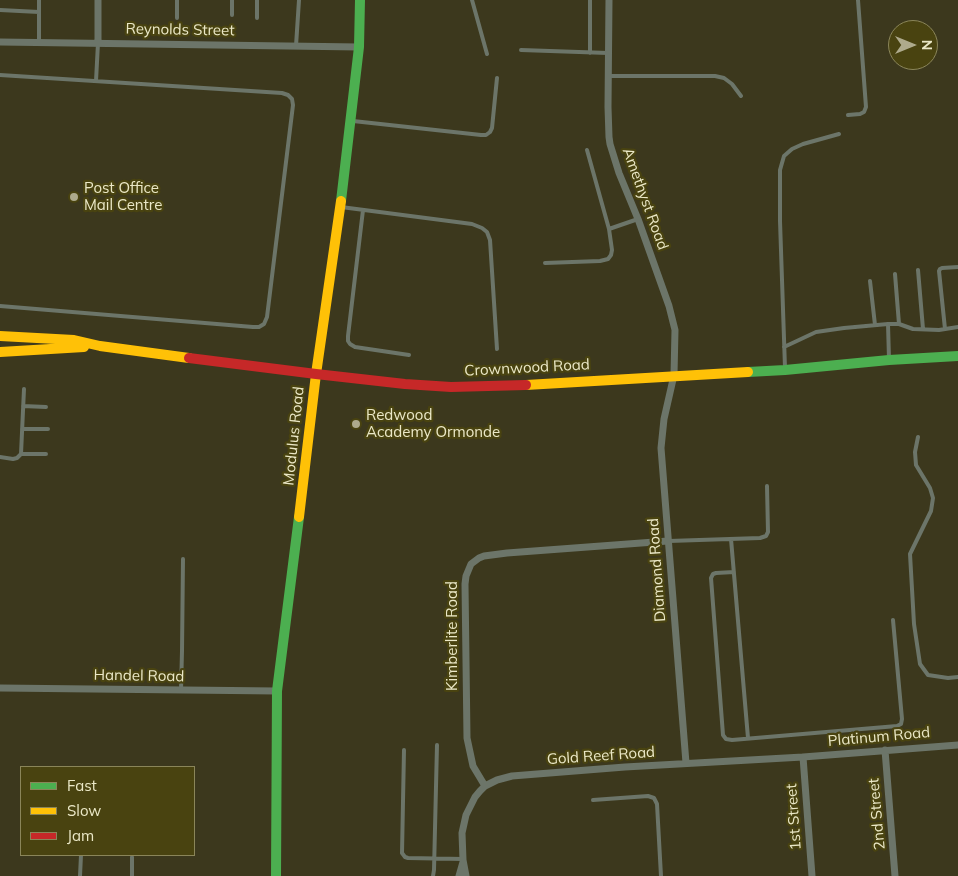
<!DOCTYPE html>
<html>
<head>
<meta charset="utf-8">
<style>
  body { margin:0 }
  #map { position:relative; width:958px; height:876px; overflow:hidden; background:#3c381d; font-family:Mulish,sans-serif }
  canvas { display:block }
  .legend { position:absolute; left:20px; top:766px; width:175px; height:90px; box-sizing:border-box; background:#494310; border:1px solid #8a8559; margin:0; padding:6px 9px; list-style:none; font-size:15px; color:#ebe8c7 }
  .legend li { display:flex; align-items:center; gap:10px; height:25px }
  .legend b { width:25px; border:1px solid #8a8559 }
  .north { position:absolute; left:888px; top:20px; width:50px; height:50px; box-sizing:border-box; background:#494310; border:1px solid #8a8559; border-radius:50%; rotate:90deg; font-size:14px; font-weight:700; line-height:20px; text-align:center; color:#ebe8c7 }
  .north::after { content:''; display:block; margin:auto; width:18px; height:22px; background:#aeaa8c; clip-path:polygon(50% 0,100% 100%,50% 72%,0 100%) }
</style>
</head>
<body>
<div id="map">
<canvas width="958" height="876"></canvas>
<ul class="legend">
<li><b style="height:6px;background:#4caf50"></b>Fast</li>
<li><b style="height:6px;background:#ffc107"></b>Slow</li>
<li><b style="height:6px;background:#c62828"></b>Jam</li>
</ul>
<div class="north">N</div>
</div>
<script>
const c = document.querySelector('canvas').getContext('2d');
c.lineJoin = 'round';
function toPath(rows) {
  const path = new Path2D();
  for (const r of rows) {
    path.moveTo(r[0], r[1]);
    for (let i = 2; i < r.length; i += 2) path.lineTo(r[i], r[i + 1]);
  }
  return path;
}
function trace(path, color, width, dash) {
  c.strokeStyle = color;
  c.lineWidth = width;
  c.lineCap = dash ? 'butt' : 'round';
  c.setLineDash(dash || []);
  c.stroke(path);
}
function drawText(font, color, halo, rows, align = 'center') {
  c.font = font + ' Mulish,sans-serif';
  c.lineWidth = 4.5;
  c.setLineDash([]);
  c.textBaseline = 'middle';
  c.strokeStyle = halo;
  c.fillStyle = color;
  for (const [text, x, y, turn = 0] of rows) {
    c.save();
    c.translate(x, y);
    c.rotate((+turn || 0) * Math.PI / 180);
    c.textAlign = isNaN(turn) ? turn : align;
    if (halo) c.strokeText(text, 0, 0);
    c.fillText(text, 0, 0);
    c.restore();
  }
}
trace(toPath([
  [232,0,232,15],
  [257,0,257,18],
  [472,0,487,54],
  [0,10,39,12],
  [177,18,177,0],
  [39,42,39,0],
  [296,46,299,0],
  [521,50,608,53],
  [590,53,590,0],
  [0,75,282,93,288,95,292,99,293,105,267,317,264,324,259,327,253,327,0,306],
  [608,76,715,76,724,78,732,84,741,96],
  [96,81,98,43],
  [848,115,860,114,864,112,866,107,858,0],
  [353,121,481,135,486,135,490,132,492,128,497,78],
  [587,150,609,229],
  [341,207,472,224,482,228,487,232,490,240,497,349],
  [363,210,348,336,348,341,350,344,355,347,409,355],
  [545,263,600,261,608,259,611,255,612,250,609,229,638,219],
  [918,270,923,329],
  [895,274,899,324],
  [870,281,875,325],
  [888,324,889,359],
  [945,329,939,271,940,269,942,268,958,267],
  [784,347,816,332,844,328,888,324,899,324,913,329,939,330,958,327],
  [785,368,780,221,780,170,784,156,792,149,803,144,839,134],
  [23,406,46,407],
  [22,429,48,429],
  [918,437,915,452,916,465,930,488,933,498,931,511,910,554,914,624,920,664,928,675,948,678,958,677],
  [21,454,46,454],
  [0,457,13,459,17,458,21,454,24,389],
  [731,539,748,738],
  [669,541,760,538,766,536,768,532,767,486],
  [734,572,716,573,713,574,711,578,723,735,726,739,732,740,897,726,901,724,902,719,893,620],
  [181,690,182,651,183,559],
  [404,750,402,853,405,857,408,858,463,859],
  [593,800,648,796,654,798,657,804,661,876],
  [80,876,81,855],
  [132,876,132,857],
  [433,876,434,870,437,745]
]), '#6c7569', 4);
trace(toPath([
  [609,0,608,107,609,137,610,144,619,173,638,219,669,306,675,330,674,375,664,419,661,448,686,763],
  [0,42,359,47],
  [98,43,98,0],
  [0,688,277,691],
  [885,750,895,876],
  [803,757,812,876],
  [485,786,473,766,467,738,465,584,466,576,471,564,479,558,484,556,507,553,668,541],
  [459,876,463,862],
  [466,876,463,860,462,833,466,815,475,797,480,791,485,786,497,780,512,776,625,767,803,757,958,745]
]), '#6c7569', 7);
trace(toPath([
  [341,201,359,47,360,0],
  [748,372,785,370,889,360,958,356],
  [276,876,277,691,299,517]
]), '#4caf50', 10);
trace(toPath([
  [0,336,74,340,100,346,189,358],
  [0,352,84,347],
  [526,385,748,372],
  [299,517,316,374,341,201]
]), '#ffc107', 10);
trace(toPath([
  [189,358,316,374,405,384,451,387,526,385]
]), '#c62828', 10);
for (const [x, y, r, color] of [
  [74,197,5,"#aeaa8c"],
  [356,424,5,"#aeaa8c"]
]) {
  const dot = new Path2D();
  dot.arc(x, y, r, 0, 2 * Math.PI);
  c.fillStyle = color;
  c.fill(dot);
  trace(dot, '#494310', 2);
}
drawText('15px', '#ebe8c7', '#494310', [
  ["Reynolds Street",180,30,1],
  ["Amethyst Road",645,199,70],
  ["Crownwood Road",527,368,-3],
  ["Modulus Road",294,436,-84],
  ["Diamond Road",657,570,-94],
  ["Kimberlite Road",452,636,-90],
  ["Handel Road",139,676,1],
  ["Platinum Road",879,737,-5],
  ["Gold Reef Road",601,756,-4],
  ["2nd Street",877,814,-95],
  ["1st Street",794,817,-94]
]);
drawText('15px', '#ebe8c7', '#494310', [
  ["Post Office",84,188],
  ["Mail Centre",84,205],
  ["Redwood",366,415],
  ["Academy Ormonde",366,432]
], 'left');
</script>
</body>
</html>
